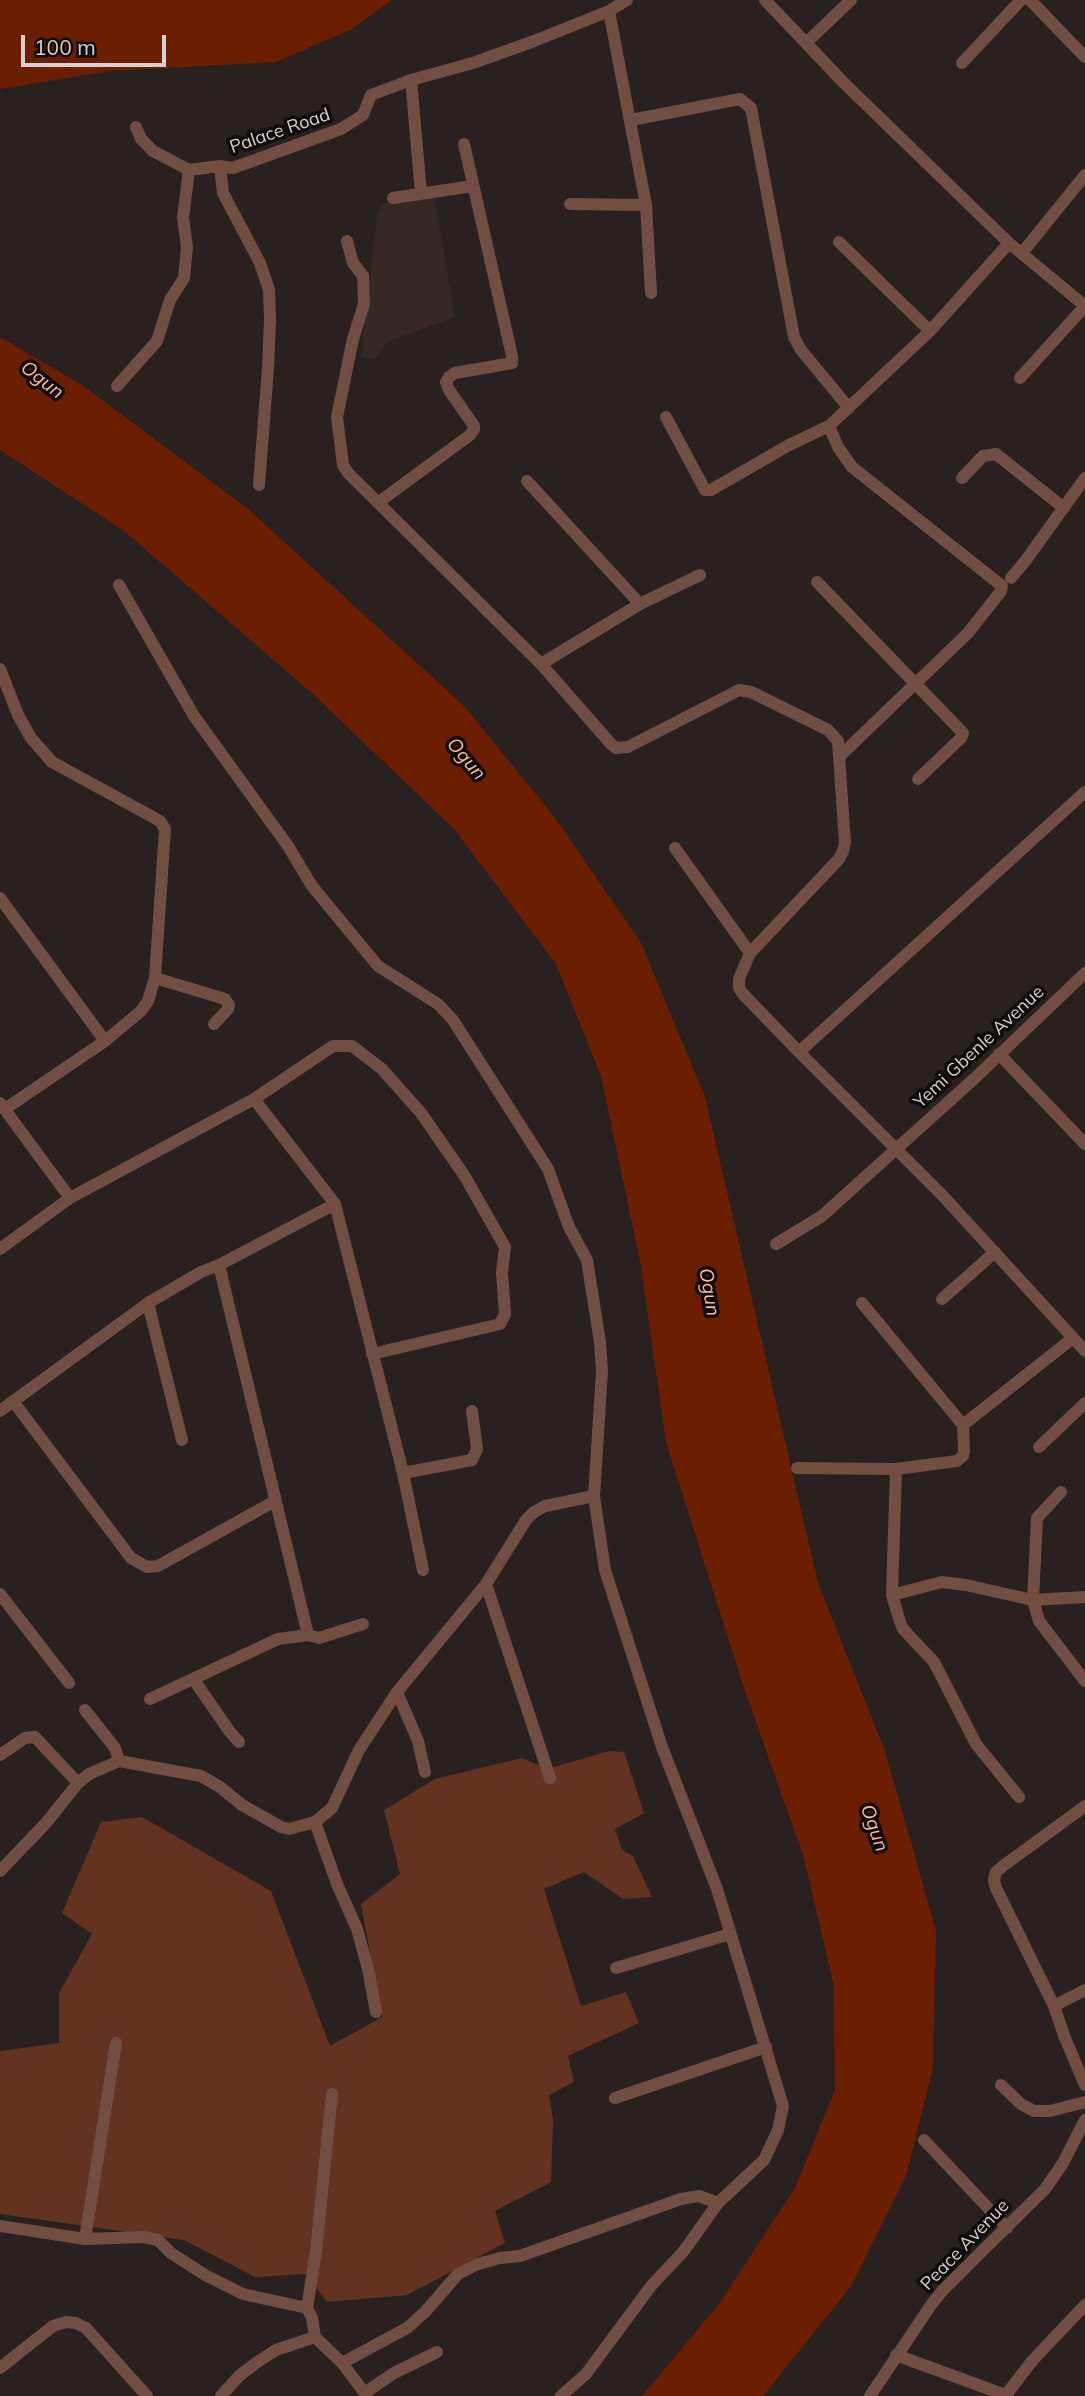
<!DOCTYPE html>
<html>
<head>
<meta charset="utf-8">
<style>
  body { margin:0 }
  #map { position:relative; width:1085px; height:2396px; overflow:hidden; background:#29211f; font-family:Mulish,sans-serif }
  canvas { display:block }
  .scale { position:absolute; left:21px; top:35px; width:145px; height:32px; box-sizing:border-box; border:4px solid #d7d2d1; border-top:0; padding-left:9px; font-size:21px; line-height:24px; white-space:nowrap; color:#d7d2d1; -webkit-text-stroke:5px #0f0c0b; paint-order:stroke }
</style>
</head>
<body>
<div id="map">
<canvas width="1085" height="2396"></canvas>
<div class="scale">100 m</div>
</div>
<script>
const c = document.querySelector('canvas').getContext('2d');
c.lineJoin = 'round';
function fill(path, color) {
  c.fillStyle = color;
  c.fill(path, 'evenodd');
}
function toPath(rows) {
  const path = new Path2D();
  for (const r of rows) {
    path.moveTo(r[0], r[1]);
    for (let i = 2; i < r.length; i += 2) path.lineTo(r[i], r[i + 1]);
  }
  return path;
}
function trace(path, color, width, dash) {
  c.strokeStyle = color;
  c.lineWidth = width;
  c.lineCap = dash ? 'butt' : 'round';
  c.setLineDash(dash || []);
  c.stroke(path);
}
function drawText(font, color, halo, rows, align = 'center') {
  c.font = font + ' Mulish,sans-serif';
  c.lineWidth = 7;
  c.setLineDash([]);
  c.textBaseline = 'middle';
  c.strokeStyle = halo;
  c.fillStyle = color;
  for (const [text, x, y, turn = 0] of rows) {
    c.save();
    c.translate(x, y);
    c.rotate((+turn || 0) * Math.PI / 180);
    c.textAlign = isNaN(turn) ? turn : align;
    if (halo) c.strokeText(text, 0, 0);
    c.fillText(text, 0, 0);
    c.restore();
  }
}
fill(toPath([
  [434,195,455,317,387,342,375,359,361,356,378,211,386,202]
]), '#362825');
fill(toPath([
  [609,1751,624,1752,644,1813,615,1829,622,1850,633,1856,652,1897,623,1899,584,1872,544,1889,581,2006,626,1992,639,2023,568,2056,574,2082,549,2095,553,2120,551,2182,495,2211,505,2243,407,2295,327,2302,306,2274,255,2277,184,2240,0,2214,0,2051,59,2043,59,1993,92,1934,62,1913,101,1822,142,1817,271,1891,330,2046,382,2017,361,1904,400,1874,384,1810,435,1779,522,1758,547,1769]
]), '#633221');
fill(toPath([
  [0,0,392,0,350,30,276,62,109,71,0,89],
  [0,337,82,385,248,509,464,706,556,819,641,943,705,1097,818,1583,885,1751,936,1931,933,2068,906,2176,852,2285,763,2396,642,2396,719,2304,795,2188,835,2090,833,1982,804,1858,744,1688,666,1442,640,1261,601,1076,556,964,454,829,313,694,124,531,0,450]
]), '#6c1f00');
trace(toPath([
  [765,0,845,84,1009,243,1085,306],
  [1030,0,1085,57],
  [609,11,646,205,651,293],
  [806,43,851,0],
  [962,63,1021,0],
  [411,80,421,193],
  [631,120,740,99,751,108,794,337,801,350,849,408],
  [136,127,141,139,153,151,189,170],
  [220,166,223,193,260,263,269,290,270,319,268,368,259,485],
  [393,198,473,186],
  [570,204,646,205],
  [347,241,353,263,363,276,364,304,353,339,337,417,343,465,348,473,541,664,611,744,616,748,628,747,739,690,751,692,828,730,838,741,845,843,843,851,839,859,750,953,739,979,739,988,743,994,799,1052],
  [839,242,930,331],
  [1022,253,1085,175],
  [1020,378,1085,306],
  [117,386,157,341,170,300,184,278,187,247,183,218,189,170,220,166,233,168,341,129,363,115,371,95,411,80,473,63,534,41,609,11,627,0],
  [666,417,705,490,711,490,789,445,829,426,930,331,1009,243],
  [829,426,838,447,852,467,1002,586,1001,591,968,633,840,756],
  [962,478,983,456,996,454,1064,508],
  [527,481,640,604],
  [379,502,470,435,474,429,474,426,449,390,446,382,449,377,455,373,512,363,512,356,464,144],
  [1011,578,1026,560,1085,478],
  [817,582,963,733,961,738,918,779],
  [119,585,194,716,288,846,312,886,378,966,438,1004,453,1020,548,1169,569,1227,587,1260,600,1342,602,1371,594,1496,605,1570,662,1747,717,1889,783,2106,778,2130,764,2160,718,2203,683,2252,651,2286,586,2374,561,2396],
  [541,664,640,604,700,575],
  [0,669,18,715,31,738,52,762,160,821,165,829,155,978,148,1001,141,1011,105,1041,5,1109],
  [1085,792,799,1052,943,1196,1085,1351],
  [675,848,750,953],
  [0,898,105,1041],
  [155,978,225,999,229,1005,228,1009,214,1024],
  [999,1054,1085,1144],
  [254,1099,335,1204,403,1473,423,1570],
  [0,1103,70,1198],
  [776,1244,822,1216,975,1078,1085,973],
  [0,1249,70,1198,254,1099,333,1046,352,1046,382,1069,421,1113,464,1175,505,1247,502,1273,505,1314,500,1324,372,1354],
  [219,1265,308,1635],
  [942,1299,995,1252],
  [148,1303,182,1440],
  [862,1303,963,1425],
  [13,1401,131,1558,147,1567,158,1566,275,1501],
  [0,1411,148,1303,201,1272,219,1265,335,1204],
  [1039,1447,1085,1403],
  [797,1468,896,1469,957,1461,963,1456,964,1451,963,1425,1073,1338],
  [896,1469,892,1595,900,1622,903,1629,934,1662,976,1744,1019,1797],
  [403,1473,472,1460,477,1449,472,1411],
  [1061,1492,1037,1518,1033,1600,1039,1621,1085,1681],
  [486,1584,550,1778],
  [0,1594,69,1683],
  [892,1595,942,1582,966,1585,1033,1600,1085,1597],
  [194,1680,230,1732,239,1742],
  [397,1692,418,1741,425,1772],
  [150,1699,278,1639,308,1635,319,1638,363,1624],
  [85,1710,115,1748,119,1761],
  [0,1755,25,1738,35,1737,78,1783],
  [1085,1806,1003,1866,996,1872,994,1880,996,1888,1054,2006,1065,2038,1085,2085],
  [315,1822,337,1884,357,1929,368,1969,376,2012],
  [0,1871,46,1823,78,1783,89,1774,119,1761,201,1776,220,1787,242,1805,281,1827,289,1829,315,1822,332,1808,359,1750,397,1692,486,1584,526,1520,534,1512,545,1506,594,1496],
  [616,1968,730,1934],
  [1054,2006,1085,1990],
  [1001,2085,1021,2104,1034,2111,1050,2111,1085,2102],
  [615,2098,766,2047],
  [924,2140,1007,2228],
  [0,2226,85,2239,143,2237,158,2240,171,2253,205,2275,243,2294,307,2308,312,2318,315,2337],
  [85,2239,116,2043],
  [307,2308,316,2251,332,2094],
  [896,2355,1008,2396],
  [342,2363,407,2328,425,2312,458,2274,478,2264,500,2258,520,2256,681,2199,699,2196,718,2203],
  [0,2368,53,2326,66,2322,76,2323,86,2328,147,2396],
  [366,2392,394,2373,437,2352],
  [1006,2395,1032,2361,1085,2305],
  [221,2396,239,2376,256,2363,276,2350,315,2337,342,2363,367,2396],
  [870,2396,931,2305,943,2290,1045,2189,1063,2163,1085,2120]
]), '#724e42', 12);
drawText('18px', '#d7d2d1', '#0f0c0b', [
  ["Palace Road",280,131,-19],
  ["Yemi Gbenle Avenue",979,1047,-43],
  ["Peace Avenue",965,2245,-46]
]);
drawText('italic 19px', '#feb9a1', '#0f0c0b', [
  ["Ogun",42,380,38],
  ["Ogun",466,759,50],
  ["Ogun",709,1292,80],
  ["Ogun",874,1828,70]
]);
</script>
</body>
</html>
